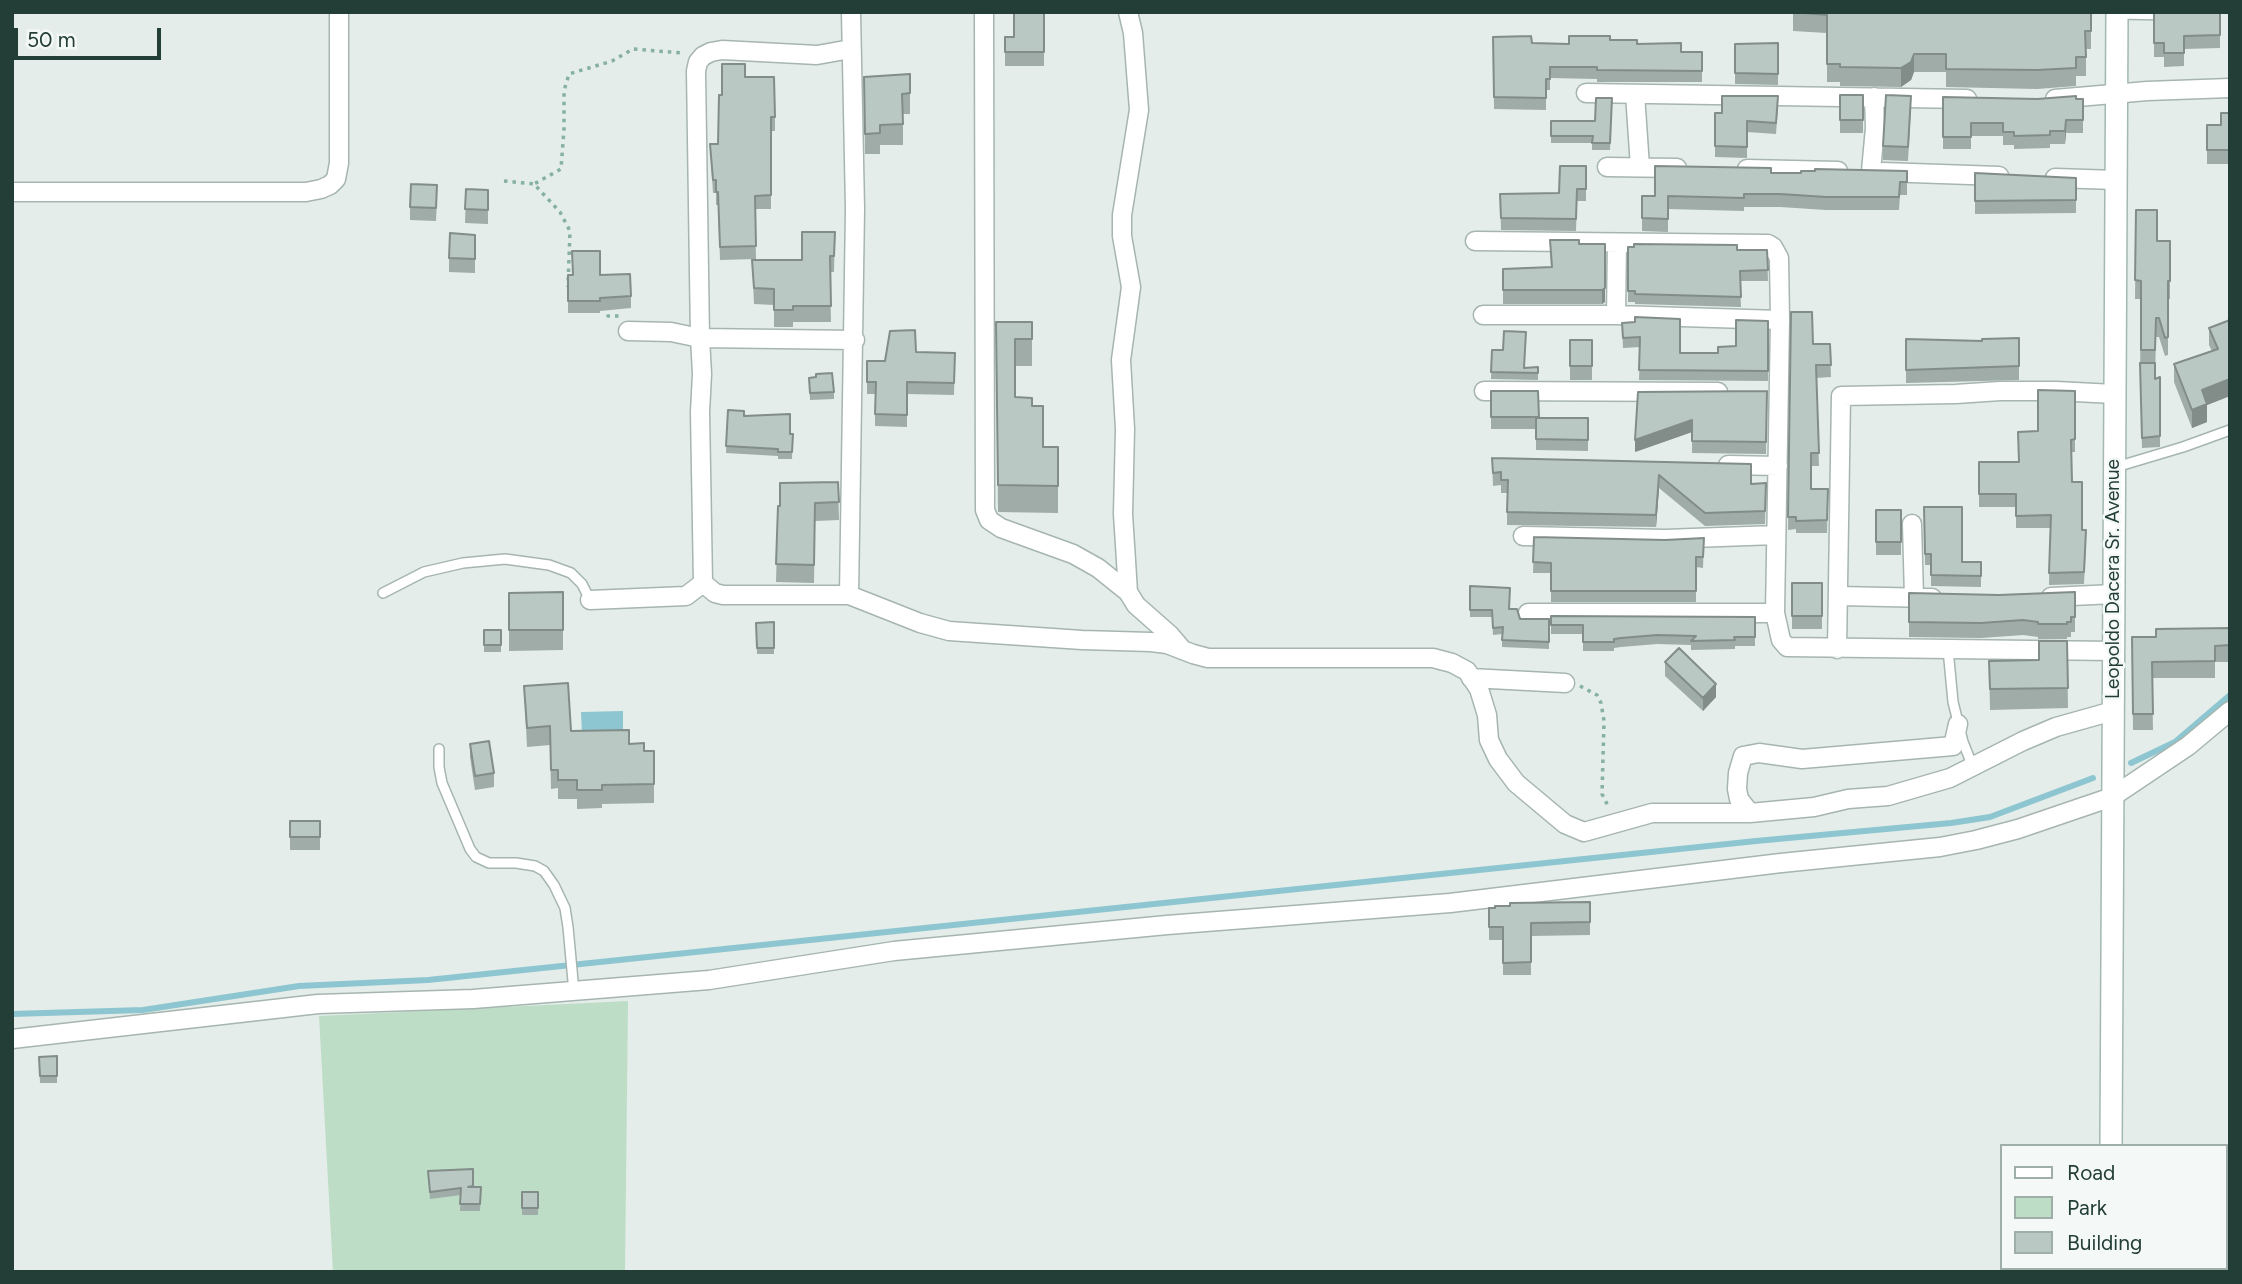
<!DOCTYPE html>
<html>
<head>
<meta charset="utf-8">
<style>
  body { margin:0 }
  #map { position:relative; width:2242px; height:1284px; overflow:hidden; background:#e4ede9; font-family:Figtree,sans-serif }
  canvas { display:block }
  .frame { position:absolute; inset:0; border:14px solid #233e37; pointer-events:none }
  .legend { position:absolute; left:2000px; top:1144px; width:228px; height:126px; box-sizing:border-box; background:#f4f9f7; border:2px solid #a0aeaa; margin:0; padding:9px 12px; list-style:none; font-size:21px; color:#233e37 }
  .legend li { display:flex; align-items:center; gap:14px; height:35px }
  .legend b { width:35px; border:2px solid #a0aeaa }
  .scale { position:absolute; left:14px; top:28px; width:147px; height:32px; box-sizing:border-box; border:4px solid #233e37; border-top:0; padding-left:9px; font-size:21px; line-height:24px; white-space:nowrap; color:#233e37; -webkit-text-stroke:5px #f4f9f7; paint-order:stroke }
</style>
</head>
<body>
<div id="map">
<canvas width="2242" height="1284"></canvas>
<div class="frame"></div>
<ul class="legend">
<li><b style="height:9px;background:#fff"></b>Road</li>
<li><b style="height:19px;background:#bdddc6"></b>Park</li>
<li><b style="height:19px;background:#b9c8c2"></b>Building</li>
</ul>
<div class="scale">50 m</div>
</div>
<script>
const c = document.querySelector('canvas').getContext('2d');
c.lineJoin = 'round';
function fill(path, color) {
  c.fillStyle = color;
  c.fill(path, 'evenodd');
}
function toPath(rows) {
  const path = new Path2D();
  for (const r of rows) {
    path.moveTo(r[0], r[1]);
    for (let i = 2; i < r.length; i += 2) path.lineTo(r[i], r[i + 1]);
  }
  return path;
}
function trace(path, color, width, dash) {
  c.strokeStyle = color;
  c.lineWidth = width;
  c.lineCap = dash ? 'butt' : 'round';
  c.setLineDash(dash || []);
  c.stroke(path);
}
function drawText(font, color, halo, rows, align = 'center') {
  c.font = font + ' Figtree,sans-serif';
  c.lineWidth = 5;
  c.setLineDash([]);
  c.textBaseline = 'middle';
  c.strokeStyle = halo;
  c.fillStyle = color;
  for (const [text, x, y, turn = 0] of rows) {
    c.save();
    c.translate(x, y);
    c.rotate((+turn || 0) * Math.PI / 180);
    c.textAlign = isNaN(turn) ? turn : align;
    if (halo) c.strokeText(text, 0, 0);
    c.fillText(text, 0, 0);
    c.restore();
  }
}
fill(toPath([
  [628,1001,625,1272,333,1272,319,1016]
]), '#bdddc6');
fill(toPath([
  [623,711,623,736,582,736,581,712]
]), '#8dc6d0');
trace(toPath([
  [2131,763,2175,742,2230,695],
  [12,1014,143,1010,299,986,428,980,1756,841,1951,823,1990,817,2093,778]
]), '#8dc6d0', 6);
const service = toPath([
  [2117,14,2170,15,2182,12],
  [2116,467,2183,447,2230,430],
  [383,593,424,572,463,563,505,559,549,565,571,573,582,584,590,600],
  [1948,649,1953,702,1963,742,1973,767],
  [439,749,439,767,442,783,470,849,476,857,489,863,516,863,535,866,544,871,554,885,565,908,568,927,574,992]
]);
const minor = toPath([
  [984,12,985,510,989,520,1001,528,1073,554,1098,568,1128,592],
  [1128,12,1133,33,1139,110,1122,215,1122,236,1131,287,1121,360,1125,429,1123,514,1128,592,1136,605,1170,635,1181,648],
  [851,49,817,55,722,50,711,52,703,56,698,62,696,71,700,338,702,374,700,412,703,583,715,593,723,595,849,595,920,623,949,631,1082,640,1151,642,1167,644,1193,654,1208,658,1433,658,1452,663,1467,671,1479,689,1487,715,1489,740,1498,759,1516,783,1565,824,1584,832,1652,813,1750,813,1814,807,1848,799,1888,796,1950,778,2023,741,2056,727,2113,711],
  [1586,93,1967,99],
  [1635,94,1640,167],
  [2055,99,2147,91,2230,88],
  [1607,167,1677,168],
  [1747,169,1838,171],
  [1871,171,1875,128,1874,97],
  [1883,172,1999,176],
  [2055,178,2116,180],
  [12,192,306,192,321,189,330,185,336,179,339,163,339,12],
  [1475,241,1768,244,1773,247,1779,258,1780,320,1775,613,1781,640,1787,647,2113,651],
  [1483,315,1616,315,1780,320],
  [1616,315,1617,243],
  [628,331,671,332,700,338,855,340],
  [1484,391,1718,392],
  [1728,465,1778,466],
  [1912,524,1914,597],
  [1523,536,1665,539,1776,535],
  [849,595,855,209,851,12],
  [1839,596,1932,598],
  [2051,597,2114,594],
  [590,600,686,596,703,583],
  [1528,613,1775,613],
  [1837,649,1841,396,1956,394,2000,391,2056,391,2114,394],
  [1471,678,1565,683],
  [1750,813,1739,799,1737,789,1738,773,1743,756,1759,753,1802,759,1953,746,1958,724],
  [12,1039,318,1004,473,999,709,980,894,951,1167,925,1450,903,1781,863,1940,847,1976,840,2018,829,2112,797,2188,746,2230,711]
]);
const secondary = toPath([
  [2111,1146,2117,12],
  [2111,1272,2111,1268]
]);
trace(service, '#a6b5b0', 12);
trace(minor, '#a6b5b0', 21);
trace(secondary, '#a2b8b1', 24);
trace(toPath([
  [504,181,535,184],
  [571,286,568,286,570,231,560,212,534,184,561,169,564,129,564,91,569,74,612,61,633,49,682,53],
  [608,306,608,316,619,316],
  [1580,686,1597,695,1601,703,1604,721,1602,794,1609,808]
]), '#85b0a2', 3.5, [3.5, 5]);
trace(service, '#fff', 9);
trace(minor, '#fff', 18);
trace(secondary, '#fff', 21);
fill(toPath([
  [1793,12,2091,12,2091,49,2086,49,2086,76,2076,76,2076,86,2037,89,1946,87,1946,72,1914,72,1911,80,1901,87,1840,86,1840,82,1827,82,1827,33,1793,31],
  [2154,12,2220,12,2220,48,2184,49,2184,66,2164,67,2164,57,2154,57],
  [1042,13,1044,13,1044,66,1005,66,1005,37,1014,37],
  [1493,37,1532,43,1569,44,1610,40,1637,44,1681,52,1702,52,1702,82,1597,82,1597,79,1550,78,1550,90,1546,90,1546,110,1494,109],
  [1778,43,1778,85,1735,84,1735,44],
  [910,74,910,114,903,114,903,145,880,145,880,154,865,154,864,77],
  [745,77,775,117,775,131,771,131,771,209,755,209,756,259,720,260,718,205,716,205,716,193,713,193,710,144,718,144,722,95],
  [1840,95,1863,95,1863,133,1840,133],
  [1943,97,2083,99,2083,133,2066,133,2065,144,2050,144,2050,148,2014,149,2014,145,2003,145,2003,136,1971,136,1971,149,1943,149],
  [1612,98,1610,150,1592,150,1592,143,1551,143,1551,121,1595,121],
  [1778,107,1776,134,1747,132,1747,158,1715,157,1715,113],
  [1911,109,1908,161,1883,160,1883,146],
  [2230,113,2230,164,2207,164,2207,125,2221,125],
  [1586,166,1586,201,1577,201,1576,231,1501,230,1500,194,1559,193],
  [1907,171,1907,195,1900,195,1899,210,1826,210,1780,207,1744,207,1744,211,1668,209,1668,232,1642,231,1642,196,1655,196,1771,173],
  [1975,173,2076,178,2076,213,1975,214],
  [466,189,488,190,488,224,465,223],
  [437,199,436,221,410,220,410,207],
  [2136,210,2157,241,2170,241,2170,299,2168,299,2168,355,2165,356,2159,337,2156,337,2155,379,2160,377,2160,447,2142,448,2140,373,2141,299,2135,299],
  [835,232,834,272,830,272,831,322,793,322,793,327,774,327,774,305,754,304,752,260,802,260],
  [475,235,475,273,449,272,449,258],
  [1550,240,1579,244,1605,244,1605,302,1602,304,1503,304,1503,269,1551,267],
  [1628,247,1767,250,1768,281,1740,281,1741,307,1635,304,1635,302,1628,302],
  [568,275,600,275,631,296,631,308,600,311,600,313,568,313],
  [1791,312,1813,344,1830,344,1831,377,1816,378,1819,466,1811,466,1811,489,1828,489,1827,533,1796,533,1796,529,1788,530],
  [2230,320,2230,396,2207,405,2207,422,2192,428,2174,382,2174,364,2212,351,2209,345,2209,328],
  [1768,321,1768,381,1639,380,1640,347,1623,348,1622,323,1680,353,1718,353,1736,346],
  [996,322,1032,322,1032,366,1015,366,1015,397,1032,406,1043,447,1058,447,1058,513,998,512],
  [2019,338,2019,380,1906,383,1906,339,1982,341],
  [1570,340,1592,340,1592,380,1570,380],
  [1492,350,1525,368,1538,367,1538,380,1491,379],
  [916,352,955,353,954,395,907,394,907,427,875,426,875,394,867,394,867,361,885,361],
  [816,377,834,392,834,399,810,400,809,378],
  [1491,391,1539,418,1588,418,1588,451,1536,450,1536,429,1491,429],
  [1767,391,1766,454,1692,453,1692,432,1635,452],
  [2075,391,2075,452,2071,452,2072,482,2082,530,2086,543,2084,584,2049,585,2050,528,2016,528,2016,507,1979,507,1979,462,2019,462],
  [728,410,793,434,792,459,778,459,778,456,726,453],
  [1492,458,1751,484,1766,483,1765,524,1705,526,1659,488,1656,527,1507,525,1507,493,1501,493,1501,485,1493,486],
  [838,482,839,520,815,521,814,583,776,582,778,506,780,506,780,483],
  [1924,507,1962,562,1981,562,1981,587,1931,586,1931,565,1925,565],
  [1876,510,1901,510,1901,555,1876,555],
  [1534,537,1665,540,1704,538,1703,568,1696,567,1696,602,1551,602,1551,573,1533,573],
  [1792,583,1822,583,1822,629,1792,629],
  [1470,586,1509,609,1520,619,1549,619,1549,649,1502,647,1502,634,1493,635,1492,617,1470,617],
  [563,592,563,650,509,651,509,593],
  [2075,592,2075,632,2071,632,2071,637,2067,637,2067,639,2038,639,2038,637,2023,635,1981,638,1909,637,1909,593,1999,595],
  [1551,616,1755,617,1755,646,1735,646,1735,649,1691,650,1691,645,1657,644,1621,647,1614,648,1614,651,1583,651,1583,634,1551,634],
  [774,622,774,654,757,654,756,623],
  [2230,628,2230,662,2215,662,2215,678,2152,678,2153,730,2133,730,2132,637,2156,637],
  [484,630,501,630,501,652,484,652],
  [2067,641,2068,708,1990,710,1989,661,2039,660],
  [1665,662,1716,697,1703,711,1665,676],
  [524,686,571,731,629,744,644,751,654,784,654,803,602,804,602,808,577,809,577,799,558,799,558,788,551,789,550,745,527,747],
  [470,744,494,773,494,787,475,790,470,757],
  [290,821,320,821,320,850,290,850],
  [1590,902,1590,935,1531,936,1531,975,1503,975,1503,940,1489,940,1489,908,1510,906],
  [57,1056,57,1083,40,1083,39,1057],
  [428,1171,473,1187,481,1187,480,1211,460,1211,461,1195,430,1199],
  [522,1192,538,1192,538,1215,522,1215]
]), '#9faca7');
fill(toPath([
  [1914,54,1914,72,1911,80,1901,87,1901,68],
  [2066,120,2066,133,2065,144,2065,131],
  [1605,258,1605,302,1602,304,1602,290],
  [2230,379,2230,396,2207,405,2207,422,2192,428,2192,410,2202,390],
  [1692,420,1692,432,1635,452,1635,440],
  [1659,475,1659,488,1656,527,1656,515],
  [1716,684,1716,697,1703,711,1703,698]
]), '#828c88');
const building = toPath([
  [1014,12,1041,12,1042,13,1044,13,1044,52,1005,52,1005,37,1014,37,1014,12],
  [1793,12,2091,12,2091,31,2085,31,2086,57,2076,57,2076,68,2037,70,1946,69,1946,54,1914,54,1911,62,1901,68,1840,67,1840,64,1827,64,1827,15,1793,12],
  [2154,12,2220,12,2220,35,2184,36,2184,53,2164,53,2164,43,2154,43,2154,12],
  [1531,36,1532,43,1569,44,1569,36,1610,36,1610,40,1637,40,1637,44,1681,43,1681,52,1702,52,1702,71,1597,70,1597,67,1550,67,1550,79,1546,79,1546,98,1494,97,1493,37,1531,36],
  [1778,43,1778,74,1735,73,1735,44,1778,43],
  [722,64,745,64,745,77,774,77,775,117,771,117,771,195,755,196,756,246,720,247,718,192,716,192,716,180,713,180,710,144,718,144,719,95,722,95,722,64],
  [910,74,910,93,902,94,903,124,880,125,880,133,865,134,864,77,910,74],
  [1840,95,1863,95,1863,120,1840,120,1840,95],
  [1886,95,1911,96,1908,147,1883,146,1886,95],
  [1722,96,1778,96,1776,123,1747,121,1747,147,1715,146,1715,113,1722,113,1722,96],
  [2076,96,2076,99,2083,99,2083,120,2066,120,2065,131,2050,131,2050,135,2014,136,2014,132,2003,132,2003,123,1971,123,1971,137,1943,137,1943,97,2037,99,2076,96],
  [1596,98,1612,98,1610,143,1592,143,1593,136,1551,136,1551,121,1595,121,1596,98],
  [2221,113,2230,113,2230,150,2207,150,2207,125,2221,125,2221,113],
  [1560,166,1586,166,1586,189,1577,189,1576,219,1501,218,1500,194,1559,193,1560,166],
  [1655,166,1771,168,1771,173,1801,173,1801,171,1815,171,1815,169,1907,171,1907,182,1900,182,1899,197,1826,197,1780,194,1744,194,1744,198,1668,196,1668,219,1642,218,1642,196,1655,196,1655,166],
  [1975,173,2076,178,2076,200,1975,201,1975,173],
  [411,184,437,185,436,208,410,207,411,184],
  [466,189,488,190,488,210,465,209,466,189],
  [2136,210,2157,210,2157,241,2170,241,2170,281,2168,281,2168,337,2165,338,2159,318,2156,318,2155,350,2141,350,2141,281,2135,280,2136,210],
  [802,232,835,232,834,256,830,256,831,306,793,306,793,310,774,310,774,289,754,288,752,260,802,260,802,232],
  [450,233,475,235,475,259,449,258,450,233],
  [1550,240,1579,240,1579,244,1605,244,1605,288,1602,290,1503,290,1503,269,1552,267,1550,240],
  [1634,244,1737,245,1737,250,1767,250,1768,270,1740,271,1741,297,1635,294,1635,291,1628,291,1628,247,1634,247,1634,244],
  [572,251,600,251,600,275,630,274,631,296,600,298,600,301,568,301,568,275,573,275,572,251],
  [1791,312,1812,312,1813,344,1830,344,1831,365,1816,365,1819,453,1811,453,1811,489,1828,489,1827,520,1796,521,1796,517,1788,517,1791,312],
  [1635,317,1680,319,1680,353,1718,353,1718,347,1736,346,1736,320,1768,321,1768,371,1639,370,1640,337,1623,338,1622,323,1635,322,1635,317],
  [2230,320,2230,379,2202,390,2207,404,2192,410,2174,364,2218,349,2209,328,2230,320],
  [996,322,1032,322,1032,339,1015,339,1015,397,1032,398,1032,406,1043,406,1043,447,1058,447,1058,486,998,485,996,322],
  [915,330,916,352,955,353,954,383,907,382,907,415,875,414,876,382,867,382,867,361,885,361,890,331,915,330],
  [1504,331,1526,332,1524,368,1538,367,1538,373,1491,372,1492,350,1503,350,1504,331],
  [2019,338,2019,366,1906,370,1906,339,1982,341,1982,339,2019,338],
  [1570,340,1592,340,1592,366,1570,366,1570,340],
  [2140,363,2155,363,2155,379,2160,377,2160,436,2142,438,2140,363],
  [832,373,834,392,810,393,809,378,816,377,816,374,832,373],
  [2038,390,2075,391,2075,439,2071,440,2072,482,2082,482,2082,530,2086,530,2084,572,2049,573,2051,515,2016,516,2016,494,1979,494,1979,462,2019,462,2018,432,2038,431,2038,390],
  [1491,391,1538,391,1539,417,1491,417,1491,391],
  [1767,391,1766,442,1692,441,1692,420,1635,440,1638,392,1767,391],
  [728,410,744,411,744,416,790,414,790,434,793,434,792,452,778,452,778,449,726,446,728,410],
  [1536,418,1588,418,1588,440,1536,439,1536,418],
  [1492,458,1751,464,1751,484,1766,483,1765,511,1705,513,1659,475,1656,515,1507,512,1508,480,1501,480,1501,472,1493,473,1492,458],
  [838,482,839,502,815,503,814,565,776,564,778,506,780,506,780,483,838,482],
  [1924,507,1962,507,1962,562,1981,562,1981,576,1931,575,1931,554,1925,554,1924,507],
  [1876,510,1901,510,1901,542,1876,542,1876,510],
  [1534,537,1665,540,1704,538,1703,557,1696,557,1696,591,1551,591,1551,563,1533,562,1534,537],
  [1792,583,1822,583,1822,616,1792,616,1792,583],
  [1470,586,1510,588,1509,609,1517,609,1520,619,1549,619,1549,642,1502,640,1503,627,1493,628,1492,610,1470,610,1470,586],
  [563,592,563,630,509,630,509,593,563,592],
  [2075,592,2075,617,2071,617,2071,622,2067,622,2067,624,2038,624,2038,622,2023,620,1981,623,1909,622,1909,593,1999,595,2075,592],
  [1551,616,1755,617,1755,637,1734,637,1735,640,1691,641,1696,636,1657,635,1621,638,1614,639,1614,642,1583,642,1583,625,1551,625,1551,616],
  [774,622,774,648,757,648,756,623,774,622],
  [2230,628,2230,645,2215,646,2215,661,2152,662,2153,714,2133,714,2132,637,2156,637,2156,629,2230,628],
  [484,630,501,630,501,645,484,645,484,630],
  [2039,641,2067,641,2068,688,1990,689,1989,661,2039,660,2039,641],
  [1679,648,1716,684,1703,698,1665,662,1679,648],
  [568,683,571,731,629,730,629,744,644,743,644,751,654,751,654,784,602,785,602,790,577,790,577,780,558,780,558,770,551,770,550,726,527,728,524,686,568,683],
  [489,741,494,773,475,776,470,744,489,741],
  [290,821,320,821,320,837,290,837,290,821],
  [1590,902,1590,922,1531,923,1531,962,1503,963,1503,927,1489,927,1489,908,1495,908,1495,906,1510,906,1510,903,1590,902],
  [57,1056,57,1076,40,1076,39,1057,57,1056],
  [473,1169,473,1186,468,1187,481,1187,480,1204,460,1204,461,1188,430,1192,428,1171,473,1169],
  [522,1192,538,1192,538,1208,522,1208,522,1192]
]);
fill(building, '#b9c8c2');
trace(building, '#828c88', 2);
drawText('19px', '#233e37', '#f4f9f7', [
  ["Leopoldo Dacera Sr. Avenue",2113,579,-90]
]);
</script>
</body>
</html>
